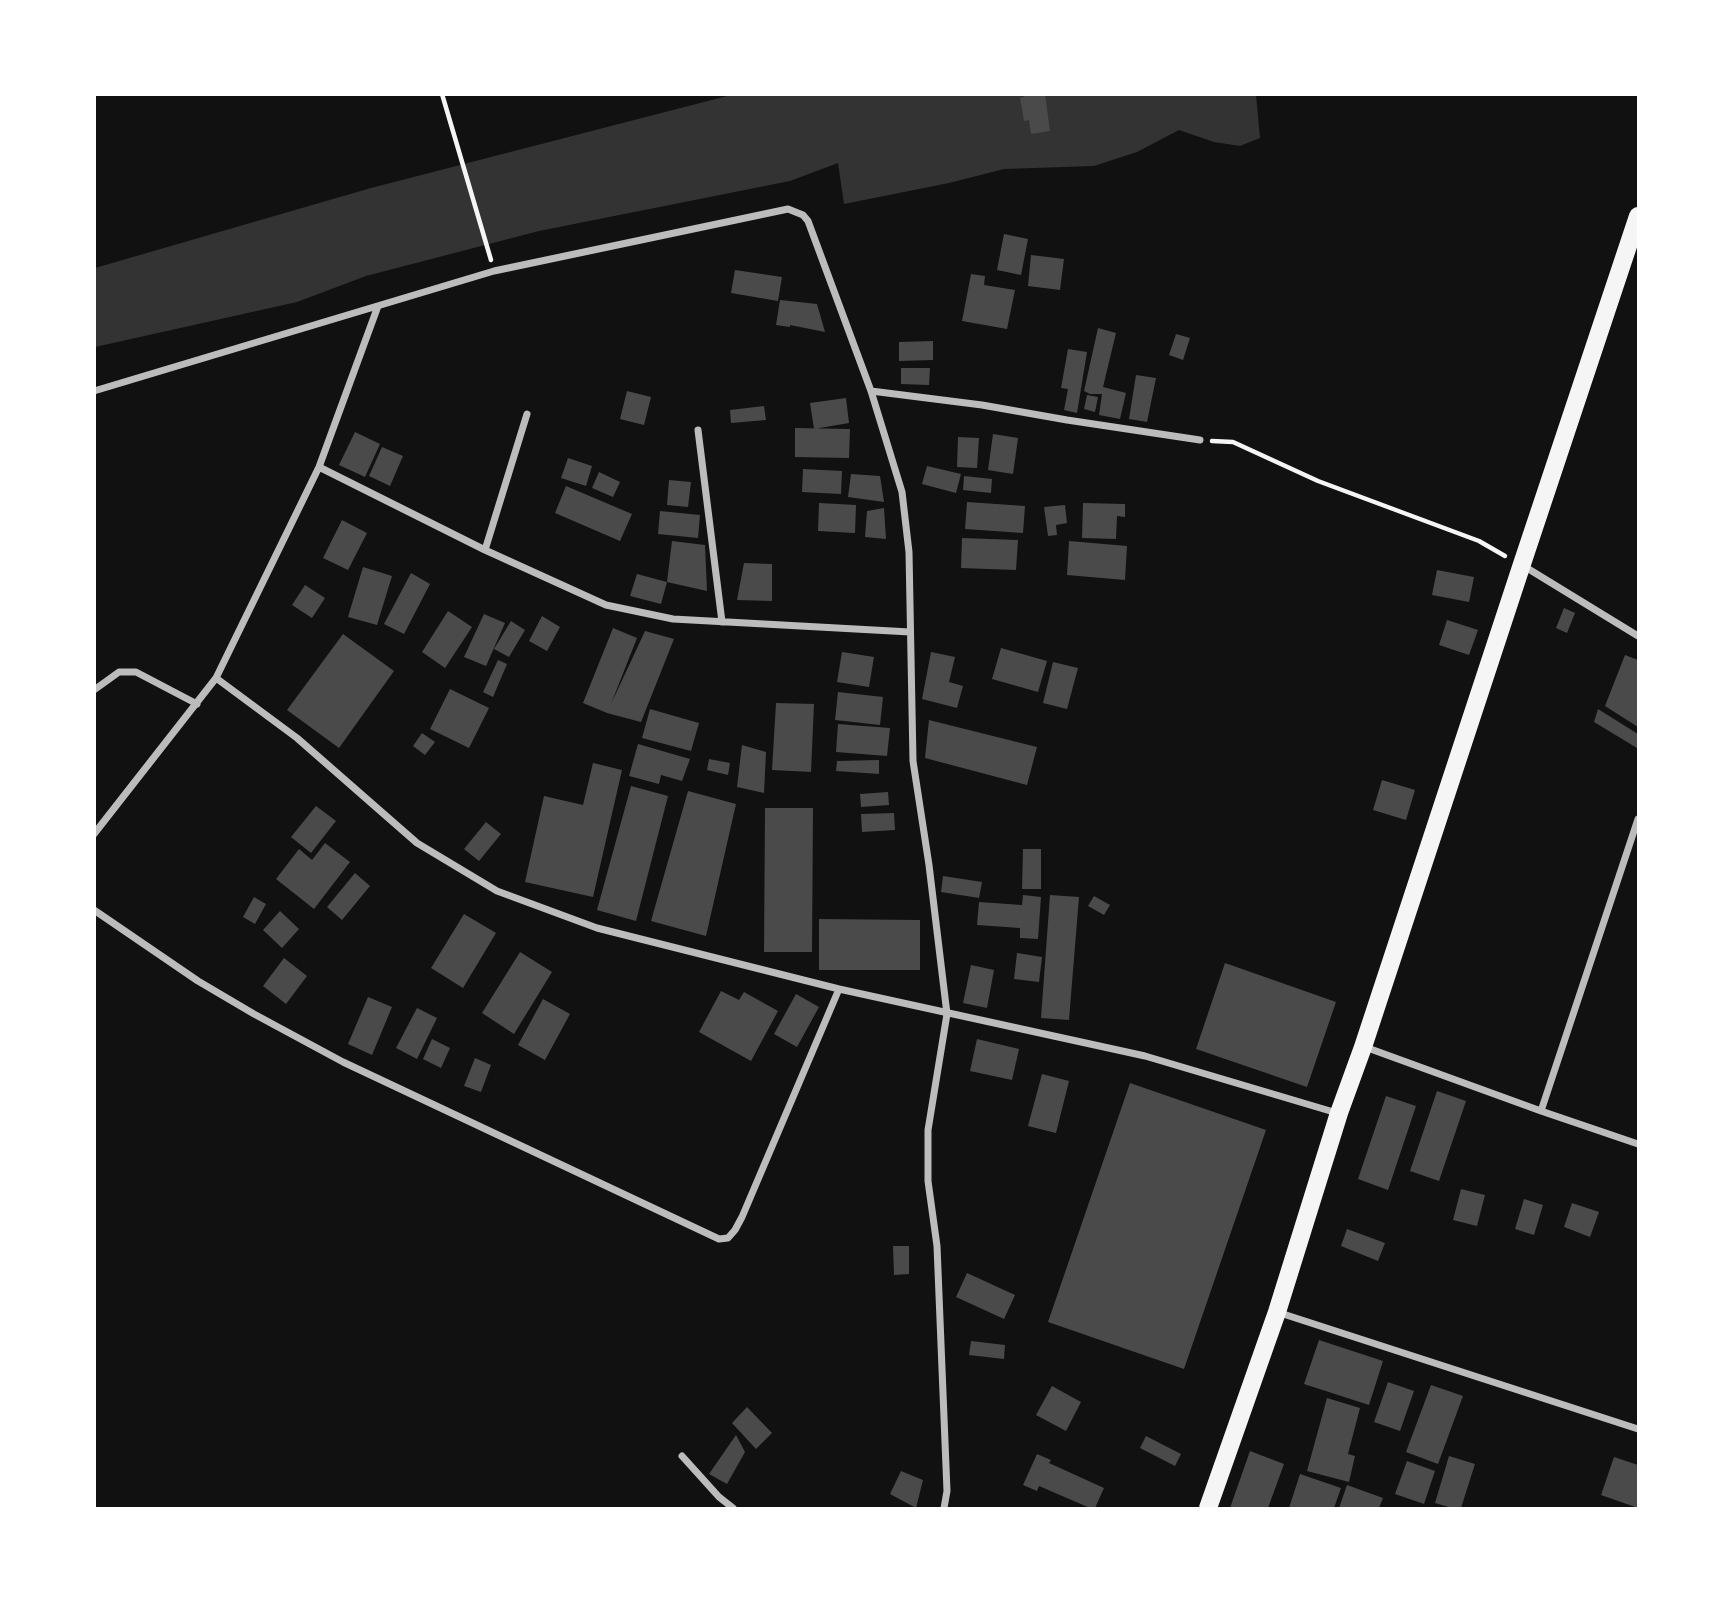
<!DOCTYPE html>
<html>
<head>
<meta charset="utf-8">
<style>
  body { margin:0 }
  #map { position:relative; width:1733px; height:1603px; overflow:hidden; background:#111; font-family:"Golos Text",sans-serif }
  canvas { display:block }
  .frame { position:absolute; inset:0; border:96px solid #fff; pointer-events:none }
</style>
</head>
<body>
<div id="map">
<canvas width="1733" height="1603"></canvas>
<div class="frame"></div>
</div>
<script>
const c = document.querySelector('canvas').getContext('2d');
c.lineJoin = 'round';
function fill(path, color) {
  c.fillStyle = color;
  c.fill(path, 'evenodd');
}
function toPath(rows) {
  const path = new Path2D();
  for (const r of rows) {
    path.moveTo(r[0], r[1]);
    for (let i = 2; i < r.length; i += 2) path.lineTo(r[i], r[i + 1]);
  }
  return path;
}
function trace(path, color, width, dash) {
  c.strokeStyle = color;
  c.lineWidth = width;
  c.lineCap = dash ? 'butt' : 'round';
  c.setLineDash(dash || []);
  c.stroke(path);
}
fill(toPath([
  [731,95,1256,95,1260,138,1240,146,1214,142,1179,130,1137,152,1094,166,1004,169,949,183,844,204,838,163,790,181,539,231,366,276,297,302,95,347,95,268,371,188]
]), '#333');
fill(toPath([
  [1024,94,1045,94,1050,131,1031,134,1029,120,1024,121,1020,98,1024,97],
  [1004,234,1028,239,1021,275,997,270],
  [1031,255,1064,259,1060,290,1028,286],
  [735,270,782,277,778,301,731,293],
  [971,274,985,276,984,285,1015,290,1007,329,962,321],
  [780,300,817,304,825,332,790,325,790,327,776,325],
  [1098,328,1116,333,1103,387,1126,393,1120,419,1099,415,1102,394,1090,394,1084,391],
  [1176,334,1190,338,1183,360,1169,355],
  [933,341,933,360,899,361,899,342],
  [1068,349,1087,352,1077,413,1064,410,1068,389,1061,388],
  [901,368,930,368,929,385,901,384],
  [1136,375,1156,378,1147,422,1129,419],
  [627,391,651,397,644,425,620,419],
  [1087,395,1098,397,1095,412,1084,409],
  [846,398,849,423,814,429,810,403],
  [764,406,766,420,731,423,730,410],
  [795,428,850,429,849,458,795,457],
  [355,432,380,444,365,477,339,465],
  [993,434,1018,438,1013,474,988,470],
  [958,437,979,438,977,468,957,467],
  [382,447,403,456,390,486,369,476],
  [568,458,592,466,586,486,561,478],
  [927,466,961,474,956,493,922,484],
  [803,469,842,471,841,494,802,492],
  [599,472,620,482,613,497,592,488],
  [851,474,880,476,884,502,848,497],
  [964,476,992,479,991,493,963,490],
  [669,480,691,482,688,507,667,505],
  [566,486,632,514,620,541,555,513],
  [967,502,1025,506,1023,533,965,529],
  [819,503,856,505,855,533,818,531],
  [1083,503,1125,504,1125,517,1117,516,1116,539,1082,538],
  [1065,505,1067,523,1056,525,1057,535,1048,536,1044,507],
  [884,508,886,539,865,537,867,511],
  [660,511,700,515,698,538,658,534],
  [342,520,367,533,348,570,323,558],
  [962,538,1018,540,1016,570,961,568],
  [672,541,705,545,707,591,667,582],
  [1069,541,1127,546,1125,580,1067,575],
  [744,563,772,564,772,601,737,600],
  [363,567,392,576,377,625,348,617],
  [1437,570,1474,577,1469,602,1432,595],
  [411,573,430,584,404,634,384,624],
  [637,574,667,582,661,604,630,596],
  [305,585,325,598,312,618,292,605],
  [1564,608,1575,613,1567,633,1556,628],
  [448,611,472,627,445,668,422,652],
  [484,614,505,623,486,666,464,657],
  [542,616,560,627,547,651,529,641],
  [1447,620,1478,630,1469,655,1439,645],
  [511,621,525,630,509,657,494,649],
  [613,628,637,638,611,704,645,631,674,639,641,722,607,713,583,703],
  [343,634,394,671,339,748,287,710],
  [1001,648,1047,661,1038,692,992,679],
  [842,652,874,657,869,687,837,682],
  [931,652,955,657,949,682,963,686,957,708,922,699],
  [1625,655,1638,660,1638,727,1605,706],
  [498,660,507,664,493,697,483,692],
  [1053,662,1078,668,1067,709,1043,703],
  [450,689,489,708,469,748,430,729],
  [838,692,883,697,880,725,835,720],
  [776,703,814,704,811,772,772,770],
  [650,709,699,723,691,751,642,738],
  [1598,709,1638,734,1637,748,1594,722],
  [929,720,1037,747,1027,785,925,758],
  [838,724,890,728,887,756,836,752],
  [422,733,435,742,425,755,413,746],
  [638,744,690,759,682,781,661,775,659,784,629,776],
  [742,745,766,752,764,793,737,787],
  [709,759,730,763,728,775,707,770],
  [879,760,879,774,836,771,837,761],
  [593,763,622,770,593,897,525,882,544,796,583,805],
  [1382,780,1415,790,1406,820,1373,810],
  [631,786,668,796,636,921,597,910],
  [688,791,736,804,706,936,651,921],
  [888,792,889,805,861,807,860,794],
  [316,806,336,821,311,853,291,837],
  [765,808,813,808,812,952,764,952],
  [894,813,895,830,862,832,861,814],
  [486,822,501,834,479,861,464,849],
  [325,843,350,862,314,909,276,879,299,849,312,860],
  [1023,849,1041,849,1041,889,1022,889],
  [355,873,370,886,342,920,327,907],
  [943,876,982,882,979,898,941,892],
  [1023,895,1041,897,1038,939,1020,938,1020,928,977,925,979,902,1022,905],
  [1050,895,1079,897,1069,1020,1041,1018],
  [1094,896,1110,905,1104,915,1088,906],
  [254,897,266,904,255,924,243,917],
  [280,911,299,929,282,948,263,930],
  [464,914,496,933,463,988,431,968],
  [819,919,920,920,920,970,819,970],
  [520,952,552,972,514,1034,482,1013],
  [1017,953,1042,957,1039,982,1014,979],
  [284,958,307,976,286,1004,263,986],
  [1225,963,1336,1002,1307,1087,1196,1049],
  [971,965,994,970,987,1008,963,1003],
  [721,991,739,1000,744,992,778,1011,751,1061,699,1032],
  [796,994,819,1007,797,1047,774,1034],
  [368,997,392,1007,372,1055,348,1044],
  [543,999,570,1014,545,1060,518,1045],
  [417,1008,437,1018,417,1059,396,1048],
  [432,1039,450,1048,441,1068,423,1059],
  [977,1039,1019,1049,1012,1080,970,1071],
  [475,1058,491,1065,481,1092,464,1086],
  [1042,1074,1069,1081,1056,1133,1028,1126],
  [1130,1083,1266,1130,1184,1369,1048,1322],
  [1437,1091,1466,1101,1439,1181,1410,1171],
  [1386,1096,1416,1106,1388,1190,1358,1179],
  [1461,1189,1485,1195,1477,1226,1453,1220],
  [1524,1199,1543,1205,1534,1235,1515,1229],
  [1572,1203,1599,1212,1590,1237,1564,1227],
  [1347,1229,1385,1243,1378,1261,1341,1246],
  [893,1246,909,1246,909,1274,894,1275],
  [967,1273,1015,1295,1004,1319,956,1297],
  [1319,1340,1383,1361,1369,1405,1304,1384],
  [971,1341,1005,1345,1004,1359,969,1355],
  [1388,1382,1414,1391,1400,1431,1374,1422],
  [1431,1385,1463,1396,1438,1464,1406,1452],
  [1052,1386,1081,1402,1066,1431,1036,1415],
  [1327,1398,1360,1408,1348,1454,1355,1456,1349,1482,1307,1471],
  [747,1407,772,1433,756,1449,732,1423],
  [736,1435,745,1452,727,1484,709,1474],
  [1146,1436,1181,1454,1175,1466,1140,1448],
  [1250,1451,1284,1464,1268,1508,1230,1508],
  [1037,1454,1051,1460,1049,1463,1104,1488,1095,1508,1090,1508,1039,1486,1037,1491,1023,1485],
  [1449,1456,1475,1464,1461,1508,1452,1508,1435,1503],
  [1614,1457,1638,1465,1638,1508,1601,1495],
  [1407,1461,1435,1471,1424,1504,1395,1494],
  [901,1471,923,1480,916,1508,890,1494],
  [1300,1474,1341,1488,1334,1508,1289,1508],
  [1347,1485,1383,1498,1379,1508,1339,1508]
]), '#4a4a4a');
trace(toPath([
  [442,94,491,260],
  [1212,441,1233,442,1318,481,1479,541,1505,556]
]), '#f5f5f5', 4.5);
trace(toPath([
  [94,391,494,271,788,209,803,215,808,221,871,391,902,492,909,552,913,761,929,865,947,1014,928,1130,928,1181,937,1246,947,1491,944,1508],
  [871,391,982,405,1067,420,1200,440],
  [698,430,722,622],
  [319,467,485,550,606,605,673,619,910,632],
  [485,550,527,414],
  [1522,565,1638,636],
  [216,678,297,738,417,843,497,891,597,928,839,989,1145,1056,1337,1113],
  [94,690,119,672,136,672,197,704],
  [94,834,216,678,319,467,378,306],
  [94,910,198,981,254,1014,343,1062,719,1239,728,1238,735,1230,742,1217,839,989],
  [1365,1047,1541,1111,1638,1144],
  [1541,1111,1638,819],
  [1277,1312,1638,1429],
  [682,1456,719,1497,733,1508]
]), '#bcbcbc', 7);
trace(toPath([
  [1208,1508,1277,1312,1339,1113,1363,1047,1522,564,1638,216]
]), '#f5f5f5', 18);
</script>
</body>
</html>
